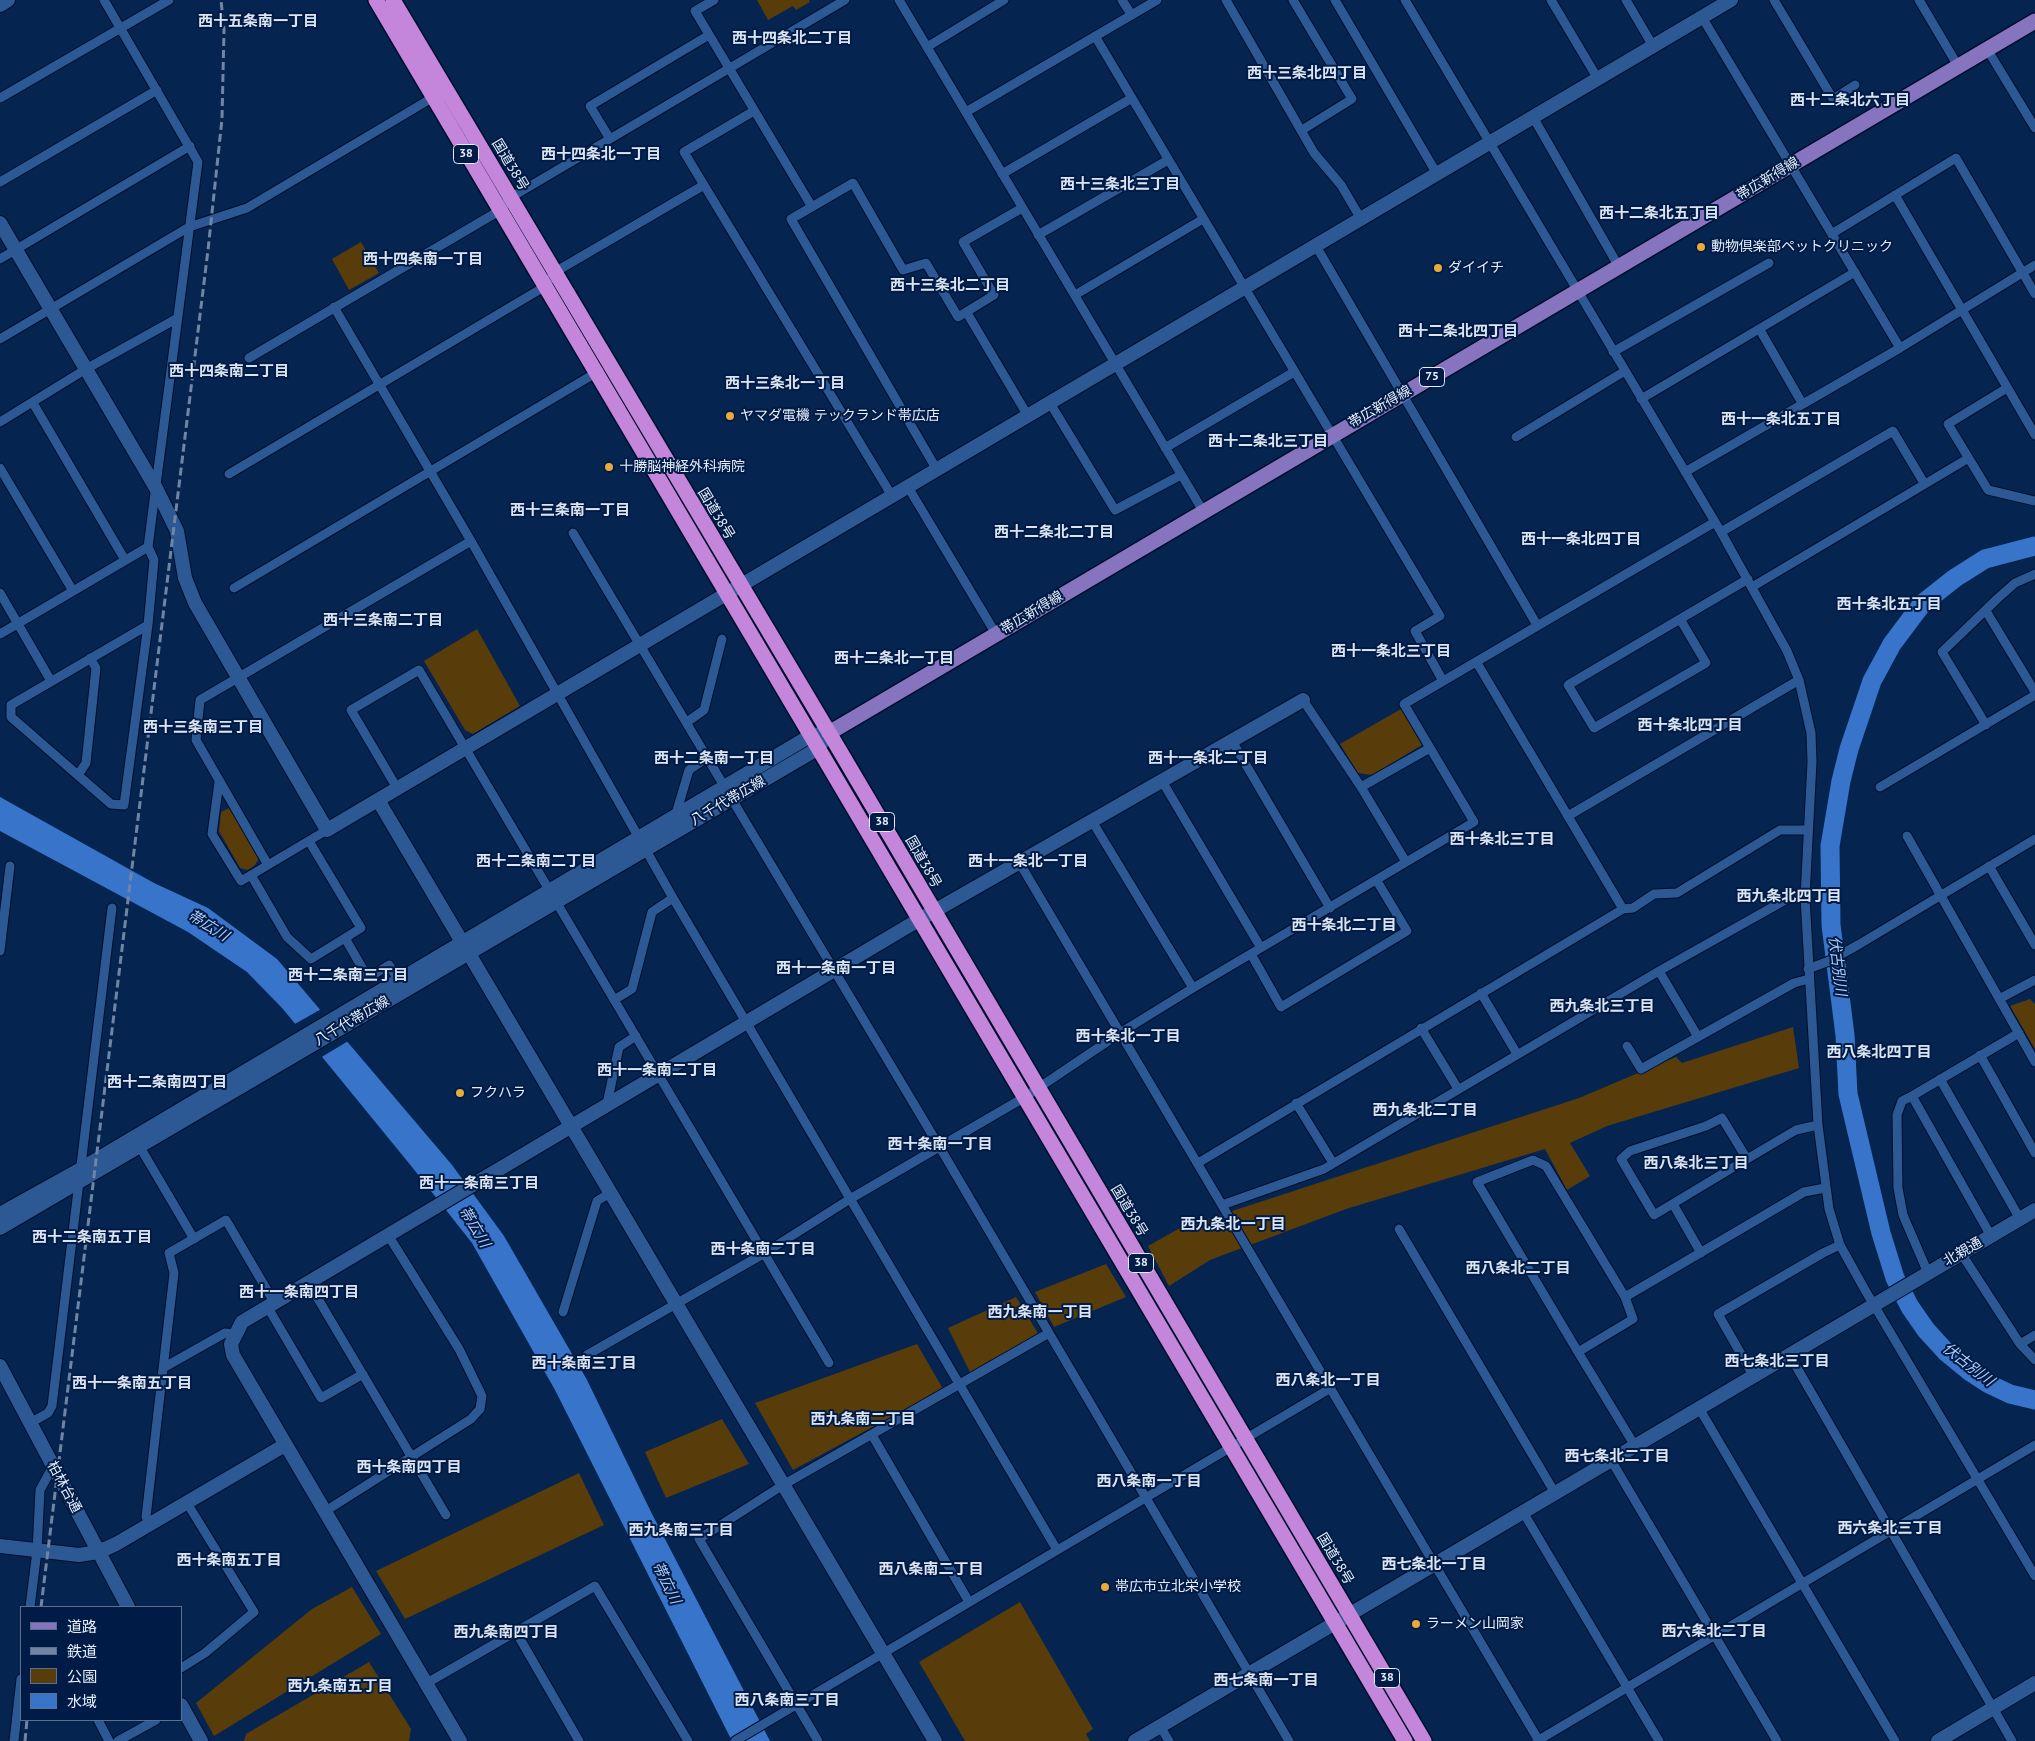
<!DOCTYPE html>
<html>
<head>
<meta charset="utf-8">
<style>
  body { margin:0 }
  #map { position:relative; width:2035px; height:1741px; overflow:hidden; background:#052550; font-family:"PT Sans","Noto Sans JP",sans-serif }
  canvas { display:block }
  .legend { position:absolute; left:20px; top:1606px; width:162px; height:115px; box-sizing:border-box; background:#001b45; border:1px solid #5b6f8e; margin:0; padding:6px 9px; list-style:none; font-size:15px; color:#e4edfc }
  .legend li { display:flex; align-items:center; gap:10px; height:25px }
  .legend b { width:25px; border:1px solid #5b6f8e }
</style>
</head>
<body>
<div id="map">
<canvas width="2035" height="1741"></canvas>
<ul class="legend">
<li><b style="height:6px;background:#8774be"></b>道路</li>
<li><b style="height:6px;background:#7085a2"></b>鉄道</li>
<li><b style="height:14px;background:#583c0a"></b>公園</li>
<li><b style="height:14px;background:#3875ca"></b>水域</li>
</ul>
</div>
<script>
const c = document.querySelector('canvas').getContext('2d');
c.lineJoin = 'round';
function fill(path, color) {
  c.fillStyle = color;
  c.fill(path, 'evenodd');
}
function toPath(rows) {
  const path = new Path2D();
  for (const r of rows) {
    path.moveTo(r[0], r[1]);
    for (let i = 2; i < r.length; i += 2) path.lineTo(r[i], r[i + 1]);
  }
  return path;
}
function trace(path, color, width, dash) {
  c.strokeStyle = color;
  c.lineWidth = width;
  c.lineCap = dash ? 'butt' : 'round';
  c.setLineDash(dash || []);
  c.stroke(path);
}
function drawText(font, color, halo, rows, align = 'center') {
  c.font = font + ' "PT Sans","Noto Sans JP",sans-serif';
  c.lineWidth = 4;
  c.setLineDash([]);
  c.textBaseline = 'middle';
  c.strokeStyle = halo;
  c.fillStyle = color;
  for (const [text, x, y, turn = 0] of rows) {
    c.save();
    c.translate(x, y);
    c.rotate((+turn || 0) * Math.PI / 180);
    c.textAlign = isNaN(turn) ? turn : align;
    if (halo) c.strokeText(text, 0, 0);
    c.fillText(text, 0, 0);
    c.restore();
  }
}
fill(toPath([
  [757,0,809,0,810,2,796,10,793,6,768,20],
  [361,242,379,273,349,290,332,259],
  [477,629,520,706,473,734,465,730,424,661],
  [1401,709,1422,745,1372,775,1358,773,1340,744],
  [229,808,259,858,255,865,248,870,240,868,219,831,221,812],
  [2030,999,2035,1004,2035,1049,2010,1006],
  [1793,1027,1799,1068,1607,1126,1570,1143,1590,1176,1567,1190,1545,1149,1346,1209,1210,1260,1169,1286,1148,1246,1180,1228,1579,1098,1676,1057,1682,1063],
  [1106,1264,1126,1297,1054,1327,1035,1292],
  [1016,1297,1039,1335,971,1374,948,1328],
  [917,1344,943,1389,793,1470,755,1403],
  [722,1419,749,1464,666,1498,645,1452],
  [579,1473,604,1525,405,1619,376,1571],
  [352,1587,381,1634,214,1736,196,1703,312,1609],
  [1020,1602,1093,1729,1086,1734,1090,1741,965,1741,919,1662],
  [369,1662,411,1729,409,1741,244,1741,246,1734]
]), '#583c0a');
fill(toPath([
  [0,797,154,883,208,908,277,959,452,1165,504,1236,587,1380,653,1516,770,1741,732,1741,555,1390,472,1243,412,1167,283,1009,247,972,188,932,0,831]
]), '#3875ca');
fill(toPath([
  [323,1008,350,1040,320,1058,293,1025]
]), '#052550');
trace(toPath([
  [2035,546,1985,559,1955,578,1922,604,1892,644,1872,681,1849,749,1841,781,1830,846,1831,925,1845,1035,1848,1094,1881,1233,1895,1278,1910,1307,1926,1330,1947,1353,1969,1371,1989,1384,2010,1394,2035,1400]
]), '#3875ca', 19);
const street = toPath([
  [714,0,695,11,812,207],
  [899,0,1203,511],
  [1122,0,1131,14],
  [1226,0,1314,153,1341,185,1361,219],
  [1293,0,1352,99,1302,130],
  [1335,0,1437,174],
  [1405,0,1721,532,1787,651,1799,680,1811,733,1812,762,1805,897,1818,1125,1829,1209,1840,1245,1865,1290,2035,1576],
  [1551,0,1598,79],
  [1626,0,1653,46],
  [1774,0,1833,99,1855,85],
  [1919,0,1958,66],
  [1702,17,1900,348],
  [1095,36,1440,616,1415,631,1443,681],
  [927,47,1004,0],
  [1987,49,2035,128],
  [0,98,169,0],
  [754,111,684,152,892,496],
  [966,112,1157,0],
  [1533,117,1619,267],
  [610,139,590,106,709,35],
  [1002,174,1132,98],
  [0,182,157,90],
  [1895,195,2035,435],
  [1833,233,1956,158,2035,294],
  [1038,235,1168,160],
  [1316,246,1537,625],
  [0,259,190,146],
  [1075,295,1203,219],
  [334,307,471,541,673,898,1057,1550],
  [967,313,1028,416],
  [1760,330,1802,403],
  [0,339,189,227,247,208,437,95],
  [1613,352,1769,263],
  [249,358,499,211,510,198,845,0],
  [2007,388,1948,424,1988,490,2035,501],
  [1641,399,1855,272],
  [33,403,125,560],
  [1050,403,1115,510,1181,475],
  [0,422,86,369,176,319],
  [1516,437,1625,371],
  [1165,448,1294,372],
  [0,468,73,591],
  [937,470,791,219,853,183,903,270,926,263,958,317,994,295,963,242,1022,208],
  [1685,472,1900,348,2035,265],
  [229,474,544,287,555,272,704,185],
  [908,487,996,634],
  [1721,532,1893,431,1924,483],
  [573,533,939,1146,1289,1741],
  [1752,587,1967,459],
  [234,588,599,371],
  [0,593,51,681],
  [1986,611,2035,692],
  [1680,619,1706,663,1594,728,1568,685,1748,579],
  [148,625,11,705,11,717,111,804,124,805,148,625,154,560,148,547],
  [0,634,148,547,198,162,104,0],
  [1477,663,1623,909],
  [1303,700,1361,787,1406,862],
  [687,722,704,710,722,639],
  [1986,725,1942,652,1997,599,2015,583,2035,574],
  [1232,741,1330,908],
  [78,775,86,763,96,668,90,658],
  [1162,781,1261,948],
  [219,782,212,834,241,881,327,830],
  [1361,787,1430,748],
  [1880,787,2035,695],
  [397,788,351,710,419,670,829,1363],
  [1568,816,1799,680],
  [675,817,689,770,708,757],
  [1092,821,1193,988],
  [1907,836,2035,1062],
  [309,841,361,928,345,938,368,978,389,965,399,981],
  [1019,862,1539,1741],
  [268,865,196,740,200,700,471,541],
  [1989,866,2035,945],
  [251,875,287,937,311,959,345,938],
  [0,951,10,866],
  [1251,954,1281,1007,1407,931,1377,881],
  [1808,969,1829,961,1858,945,2035,839],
  [1659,971,1698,1037],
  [1481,993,1517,1054],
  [1999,999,2035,980],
  [614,1000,632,989,652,912,673,898],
  [1421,1028,1458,1089],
  [1627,1046,1641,1069,1794,983,1809,979],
  [1980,1055,2035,1153],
  [1940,1079,2020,1219],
  [1912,1096,1902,1101,1897,1115,1898,1188,1903,1215,1928,1273],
  [1296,1103,1333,1163],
  [607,1104,619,1047,636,1036],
  [137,1142,194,1239],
  [1747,1159,1722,1118,1706,1126,1630,1151,1621,1159,1654,1215,1747,1159,1796,1130,1818,1125],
  [1198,1163,1623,909,1633,908,1654,894,1677,893,1780,830,1808,830],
  [1673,1204,1701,1253],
  [1222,1205,1324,1169,1659,971,1787,899,1805,897],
  [1399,1229,1555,1493],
  [1991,1236,1912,1096,2019,1033],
  [1961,1253,2020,1344,2035,1360],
  [308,1282,446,1515],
  [1625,1297,1804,1192,1825,1188],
  [267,1306,321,1398,363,1374],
  [563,1312,597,1201,610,1193],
  [2020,1344,2035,1335],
  [1578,1352,1633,1319,1625,1297,1546,1166,1533,1160,1477,1182,1578,1352,1635,1446],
  [1789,1354,2012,1741],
  [587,1355,763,1254,850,1199,1025,1097,1120,1033,1193,988,1474,822,1404,704,1715,522],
  [163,1368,225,1333,234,1334],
  [1753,1375,1718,1314,1823,1253,1840,1245],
  [1699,1408,1895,1741],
  [30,1423,48,1413,52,1406,112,908],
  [872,1435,969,1602],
  [1611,1460,1777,1741],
  [324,1512,471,1419,480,1409,482,1396,459,1349,388,1235],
  [1523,1512,1659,1741],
  [151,1524,146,1517,174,1273,169,1253,226,1220,274,1302],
  [30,1607,37,1551,40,1490,53,1466],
  [516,1632,579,1741],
  [181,1668,205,1653,254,1612,187,1503],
  [427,1683,595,1586,688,1741],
  [98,1720,109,1741],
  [1160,1726,1169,1741],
  [14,1741,21,1679],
  [118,1741,156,1720],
  [735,1741,1331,1388],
  [818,1741,699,1539,783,1485,1049,1333],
  [1537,1741,2035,1445]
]);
const secondary = toPath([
  [0,5,8,0],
  [0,223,156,488,177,531,185,578,195,603,327,830,1731,0],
  [378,800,935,1741],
  [0,1214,79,1170,810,736,821,734],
  [0,1228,817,749,829,733],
  [0,1366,128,1607],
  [0,1546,79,1555,98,1552,116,1544,285,1445],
  [181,1705,201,1741],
  [460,1741,233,1355,231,1344,242,1322,910,925,1303,700],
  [1135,1741,2035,1210],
  [1938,1741,2035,1683]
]);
const primary = toPath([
  [829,733,2035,21]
]);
const highway = toPath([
  [376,0,1405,1741],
  [393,0,840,751,1424,1741]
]);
trace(street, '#000e2b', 11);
trace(secondary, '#000e2b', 16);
trace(primary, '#000e2b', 18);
trace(highway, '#000e2b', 18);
trace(street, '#2c5894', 9);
trace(secondary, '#2c5894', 14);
trace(primary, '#8774be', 15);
trace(highway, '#c486da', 15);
trace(toPath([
  [41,1607,208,250,222,119,224,30,221,0],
  [25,1741,27,1720]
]), '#7085a2', 3, [8, 4]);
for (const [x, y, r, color] of [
  [1701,247,5,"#eaaa39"],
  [1438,268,5,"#eaaa39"],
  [730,416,5,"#eaaa39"],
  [609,467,5,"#eaaa39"],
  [460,1093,5,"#eaaa39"],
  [1105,1587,5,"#eaaa39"],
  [1416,1624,5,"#eaaa39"]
]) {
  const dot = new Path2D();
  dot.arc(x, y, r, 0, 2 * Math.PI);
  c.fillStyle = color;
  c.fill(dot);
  trace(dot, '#001b45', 2);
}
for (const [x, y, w] of [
  [466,154,25],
  [1432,377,25],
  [882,822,25],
  [1141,1263,25],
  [1387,1678,25]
]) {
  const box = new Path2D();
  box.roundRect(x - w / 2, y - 9.5, w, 19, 4);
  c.fillStyle = '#001b45';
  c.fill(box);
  trace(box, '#e4edfc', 1);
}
drawText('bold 12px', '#e4edfc', null, [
  ["38",466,154],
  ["75",1432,377],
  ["38",882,822],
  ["38",1141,1263],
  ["38",1387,1678]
]);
drawText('14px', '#e4edfc', '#001b45', [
  ["国道38号",510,165,59],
  ["帯広新得線",1768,179,-31],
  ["帯広新得線",1380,407,-30],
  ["国道38号",716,514,59],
  ["帯広新得線",1032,613,-31],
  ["八千代帯広線",728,801,-30],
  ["国道38号",923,862,60],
  ["八千代帯広線",352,1021,-30],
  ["国道38号",1129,1211,59],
  ["北親通",1963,1252,-30],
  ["柏林台通",64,1487,62],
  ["国道38号",1335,1559,59]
]);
drawText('14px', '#e4edfc', '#001b45', [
  ["動物倶楽部ペットクリニック",1711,247],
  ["ダイイチ",1448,268],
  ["ヤマダ電機 テックランド帯広店",740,416],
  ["十勝脳神経外科病院",619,467],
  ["フクハラ",470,1093],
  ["帯広市立北栄小学校",1115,1587],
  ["ラーメン山岡家",1426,1624]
], 'left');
drawText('bold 15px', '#dae4f2', '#001b45', [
  ["西十五条南一丁目",258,22],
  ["西十四条北二丁目",792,39],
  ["西十三条北四丁目",1307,74],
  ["西十二条北六丁目",1850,101],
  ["西十四条北一丁目",601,155],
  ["西十三条北三丁目",1120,185],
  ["西十二条北五丁目",1659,214],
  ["西十四条南一丁目",423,260],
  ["西十三条北二丁目",950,286],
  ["西十二条北四丁目",1458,332],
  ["西十四条南二丁目",229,372],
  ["西十三条北一丁目",785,384],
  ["西十一条北五丁目",1781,420],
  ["西十二条北三丁目",1268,442],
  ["西十三条南一丁目",570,511],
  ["西十二条北二丁目",1054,533],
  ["西十一条北四丁目",1581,540],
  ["西十条北五丁目",1889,605],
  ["西十三条南二丁目",383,621],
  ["西十一条北三丁目",1391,652],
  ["西十二条北一丁目",894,659],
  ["西十条北四丁目",1690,726],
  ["西十三条南三丁目",203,728],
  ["西十二条南一丁目",714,759],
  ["西十一条北二丁目",1208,759],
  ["西十条北三丁目",1502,840],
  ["西十二条南二丁目",536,862],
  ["西十一条北一丁目",1028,862],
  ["西九条北四丁目",1789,897],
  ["西十条北二丁目",1344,926],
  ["西十一条南一丁目",836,969],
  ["西十二条南三丁目",348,976],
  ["西九条北三丁目",1602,1007],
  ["西十条北一丁目",1128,1037],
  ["西八条北四丁目",1879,1053],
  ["西十一条南二丁目",657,1071],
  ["西十二条南四丁目",167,1083],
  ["西九条北二丁目",1425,1111],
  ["西十条南一丁目",940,1145],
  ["西八条北三丁目",1696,1164],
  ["西十一条南三丁目",479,1184],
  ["西九条北一丁目",1233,1225],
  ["西十二条南五丁目",92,1238],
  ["西十条南二丁目",763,1250],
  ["西八条北二丁目",1518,1269],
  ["西十一条南四丁目",299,1293],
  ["西九条南一丁目",1040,1313],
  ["西七条北三丁目",1777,1362],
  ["西十条南三丁目",584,1364],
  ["西八条北一丁目",1328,1381],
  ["西十一条南五丁目",132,1384],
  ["西九条南二丁目",863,1420],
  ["西七条北二丁目",1617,1457],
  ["西十条南四丁目",409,1468],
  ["西八条南一丁目",1149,1482],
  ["西六条北三丁目",1890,1529],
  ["西九条南三丁目",681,1531],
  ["西十条南五丁目",229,1561],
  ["西七条北一丁目",1434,1565],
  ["西八条南二丁目",931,1570],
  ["西六条北二丁目",1714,1632],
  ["西九条南四丁目",506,1633],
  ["西七条南一丁目",1266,1681],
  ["西九条南五丁目",340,1687],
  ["西八条南三丁目",787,1701]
]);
drawText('italic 15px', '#abcaf6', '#001b45', [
  ["帯広川",208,926,32],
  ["伏古別川",1837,966,83],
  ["帯広川",474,1227,59],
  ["伏古別川",1968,1365,38],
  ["帯広川",666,1583,64]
]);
</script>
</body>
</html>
